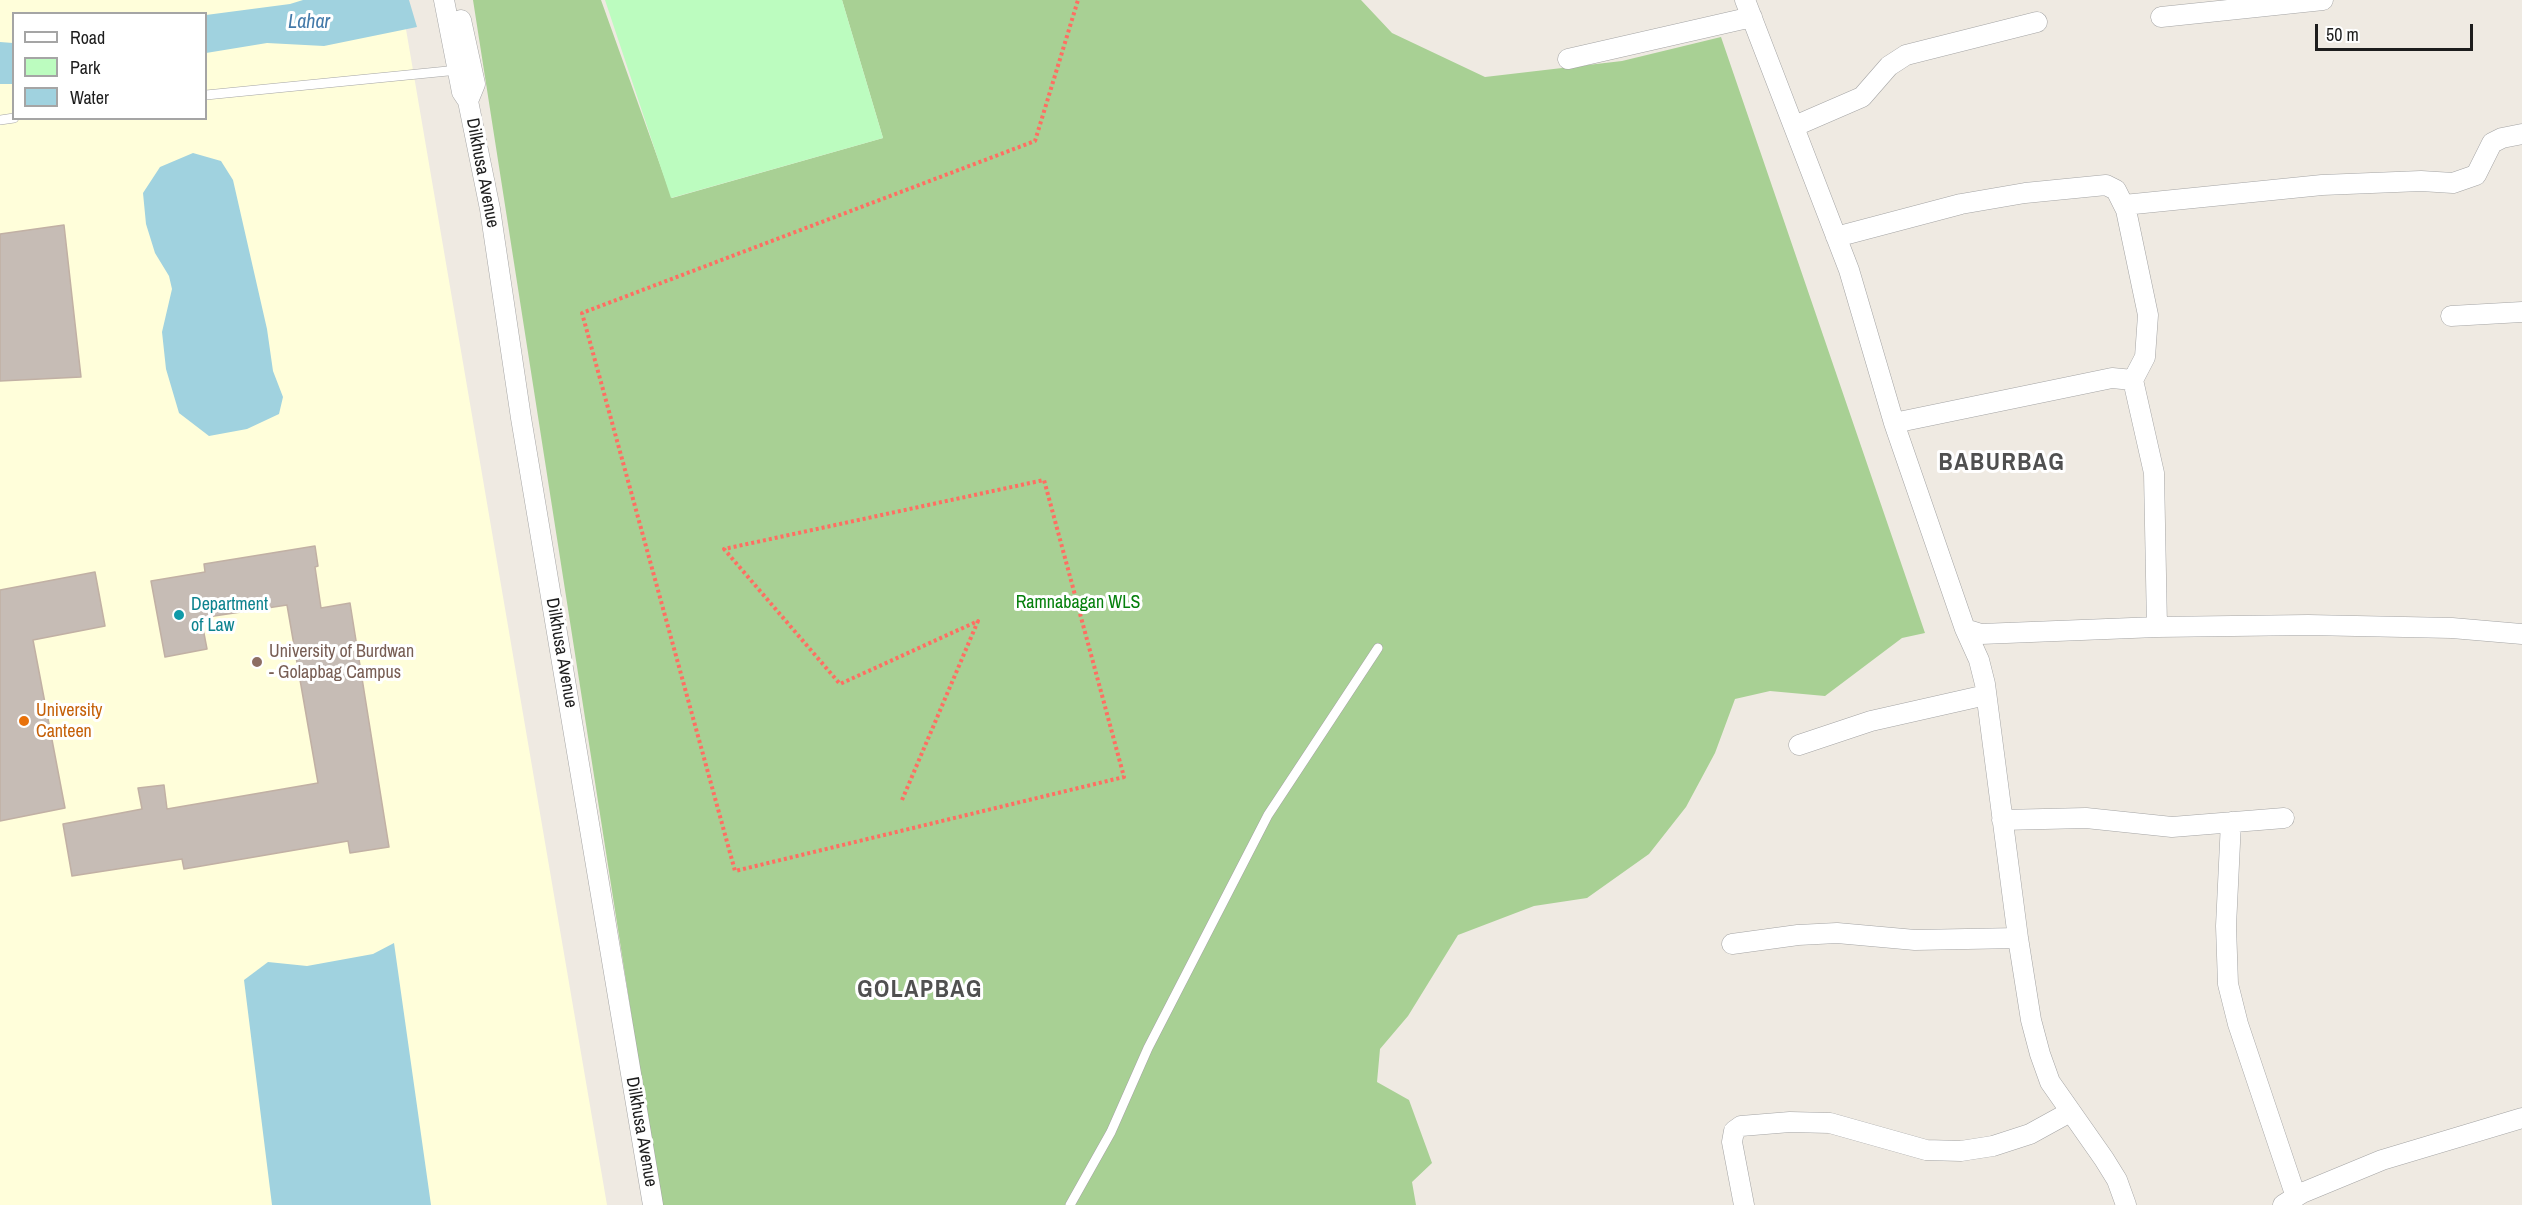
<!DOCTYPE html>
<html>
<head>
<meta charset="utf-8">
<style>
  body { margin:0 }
  #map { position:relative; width:2522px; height:1205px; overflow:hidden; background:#efeae2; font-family:"Archivo Narrow",sans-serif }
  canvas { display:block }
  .legend { position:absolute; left:12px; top:12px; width:195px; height:108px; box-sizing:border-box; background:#fff; border:2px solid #a5a5a5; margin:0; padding:8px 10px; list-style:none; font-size:18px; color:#1d1d1d }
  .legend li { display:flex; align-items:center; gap:12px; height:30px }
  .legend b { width:30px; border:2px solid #a5a5a5 }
  .scale { position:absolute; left:2315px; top:24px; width:158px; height:27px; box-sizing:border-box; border:3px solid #1d1d1d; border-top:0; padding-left:8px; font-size:18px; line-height:21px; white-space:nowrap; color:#1d1d1d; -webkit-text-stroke:4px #fff; paint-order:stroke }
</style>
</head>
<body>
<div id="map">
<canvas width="2522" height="1205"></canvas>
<ul class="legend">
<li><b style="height:8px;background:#fff"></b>Road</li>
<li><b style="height:16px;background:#bcfcbf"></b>Park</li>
<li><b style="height:16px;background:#a0d2df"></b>Water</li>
</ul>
<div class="scale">50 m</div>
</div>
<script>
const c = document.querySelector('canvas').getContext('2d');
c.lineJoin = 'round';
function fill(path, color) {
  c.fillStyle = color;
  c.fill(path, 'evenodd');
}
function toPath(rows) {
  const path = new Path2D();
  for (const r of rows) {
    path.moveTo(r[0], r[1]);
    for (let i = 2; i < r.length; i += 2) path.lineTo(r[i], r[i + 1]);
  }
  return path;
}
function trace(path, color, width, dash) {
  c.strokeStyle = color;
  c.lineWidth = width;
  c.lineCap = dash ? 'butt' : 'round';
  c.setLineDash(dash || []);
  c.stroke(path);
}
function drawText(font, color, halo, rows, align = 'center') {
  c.font = font + ' "Archivo Narrow",sans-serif';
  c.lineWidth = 6;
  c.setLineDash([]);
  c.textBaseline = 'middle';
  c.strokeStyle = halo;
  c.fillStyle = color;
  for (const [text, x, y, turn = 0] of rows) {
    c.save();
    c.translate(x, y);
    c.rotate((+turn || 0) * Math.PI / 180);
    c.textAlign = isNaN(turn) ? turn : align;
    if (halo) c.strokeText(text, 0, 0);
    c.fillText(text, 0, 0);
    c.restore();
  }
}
fill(toPath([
  [0,0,401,0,607,1205,0,1205],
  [14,14,206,14,206,118,14,118]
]), '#fffeda');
fill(toPath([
  [473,0,601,0,672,198,883,138,842,0,1361,0,1392,33,1485,77,1622,61,1721,37,1925,633,1902,638,1825,696,1770,691,1735,699,1715,753,1686,807,1649,854,1587,898,1534,906,1458,935,1408,1016,1380,1049,1377,1082,1409,1100,1432,1163,1412,1182,1416,1205,661,1205]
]), '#a8d094');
fill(toPath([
  [605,0,842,0,883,138,671,198]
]), '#bcfcbf');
fill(toPath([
  [303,0,409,0,417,27,324,46,267,43,206,53,206,15,290,4],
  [0,42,13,43,13,84,0,84],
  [193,153,221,161,233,180,267,329,273,371,283,397,279,414,247,429,209,436,179,413,166,369,162,332,172,289,169,276,155,253,146,224,143,193,160,167],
  [394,943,431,1205,272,1205,244,980,268,962,307,966,373,954]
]), '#a0d2df');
const building = toPath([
  [64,225,81,377,0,381,0,234,64,225],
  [315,546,318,566,315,567,321,608,350,603,389,847,350,853,348,841,184,869,182,859,72,876,63,824,142,809,138,788,164,785,167,809,318,783,287,605,201,618,207,649,165,657,151,581,205,572,204,564,315,546],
  [95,572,105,626,33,640,65,808,0,821,0,590,95,572]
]);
fill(building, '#c6bcb5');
trace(building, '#c1b0a4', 1.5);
const lane = toPath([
  [206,95,458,70],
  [0,120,14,118],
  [1070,1205,1111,1132,1148,1048,1268,815,1378,648]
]);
const street = toPath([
  [444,0,462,92,468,101,490,209,521,418,653,1205],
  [1745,0,1849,270,1894,423,1965,629,1981,634,2157,627,2308,625,2452,628,2522,634],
  [2161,17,2323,0],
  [461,20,475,84,468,101],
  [1568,59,1752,17],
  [1795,126,1862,97,1889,66,1906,55,2037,22],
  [2124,205,2322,185,2421,181,2453,183,2476,175,2492,143,2502,138,2522,134],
  [1836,237,1961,204,2025,193,2106,185,2116,190,2126,210,2148,315,2145,357,2133,380],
  [2451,316,2522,312],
  [1894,423,2112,378,2133,380,2154,473,2157,627],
  [1965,629,1979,660,1985,684,2018,938,2031,1020,2040,1054,2050,1082,2104,1159,2117,1180,2126,1205],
  [1799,745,1871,721,1986,695],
  [2002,820,2086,818,2172,827,2284,818],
  [2231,822,2226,926,2228,984,2238,1024,2296,1197],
  [1732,944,1798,935,1837,933,1915,940,2018,938],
  [1744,1205,1732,1142,1734,1131,1741,1126,1790,1122,1830,1123,1926,1150,1961,1151,1993,1146,2030,1134,2070,1112],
  [2283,1205,2302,1193,2382,1160,2522,1118]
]);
trace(lane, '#a4a4a4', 10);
trace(street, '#a4a4a4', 21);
trace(toPath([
  [902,800,978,621,840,684,724,549,1044,480,1124,777,735,871,582,313,1035,141,1078,0]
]), '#ff6e62', 4, [3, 3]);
trace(lane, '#fff', 9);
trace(street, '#fff', 20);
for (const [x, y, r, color] of [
  [179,615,6,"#0f9aa8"],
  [257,662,6,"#8d6e63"],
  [24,721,6,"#e8710a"]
]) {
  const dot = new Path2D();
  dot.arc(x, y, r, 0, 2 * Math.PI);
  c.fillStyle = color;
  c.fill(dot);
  trace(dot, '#fff', 2);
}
drawText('18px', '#1d1d1d', '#fff', [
  ["Dilkhusa Avenue",482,173,79],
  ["Dilkhusa Avenue",561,653,80],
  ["Dilkhusa Avenue",641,1132,80]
]);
drawText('18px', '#06800d', '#fff', [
  ["Ramnabagan WLS",1078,603]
]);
drawText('18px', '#0d838f', '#fff', [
  ["Department",191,605],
  ["of Law",191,626]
], 'left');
drawText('18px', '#785e54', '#fff', [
  ["University of Burdwan",269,652],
  ["- Golapbag Campus",269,673]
], 'left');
drawText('18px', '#c56008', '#fff', [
  ["University",36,711],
  ["Canteen",36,732]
], 'left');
drawText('italic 20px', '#4279a9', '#fff', [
  ["Lahar",309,23]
]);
c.letterSpacing = '1.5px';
drawText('bold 24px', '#505050', '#fff', [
  ["BABURBAG",2002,464],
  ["GOLAPBAG",920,991]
]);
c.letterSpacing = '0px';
</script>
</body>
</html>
